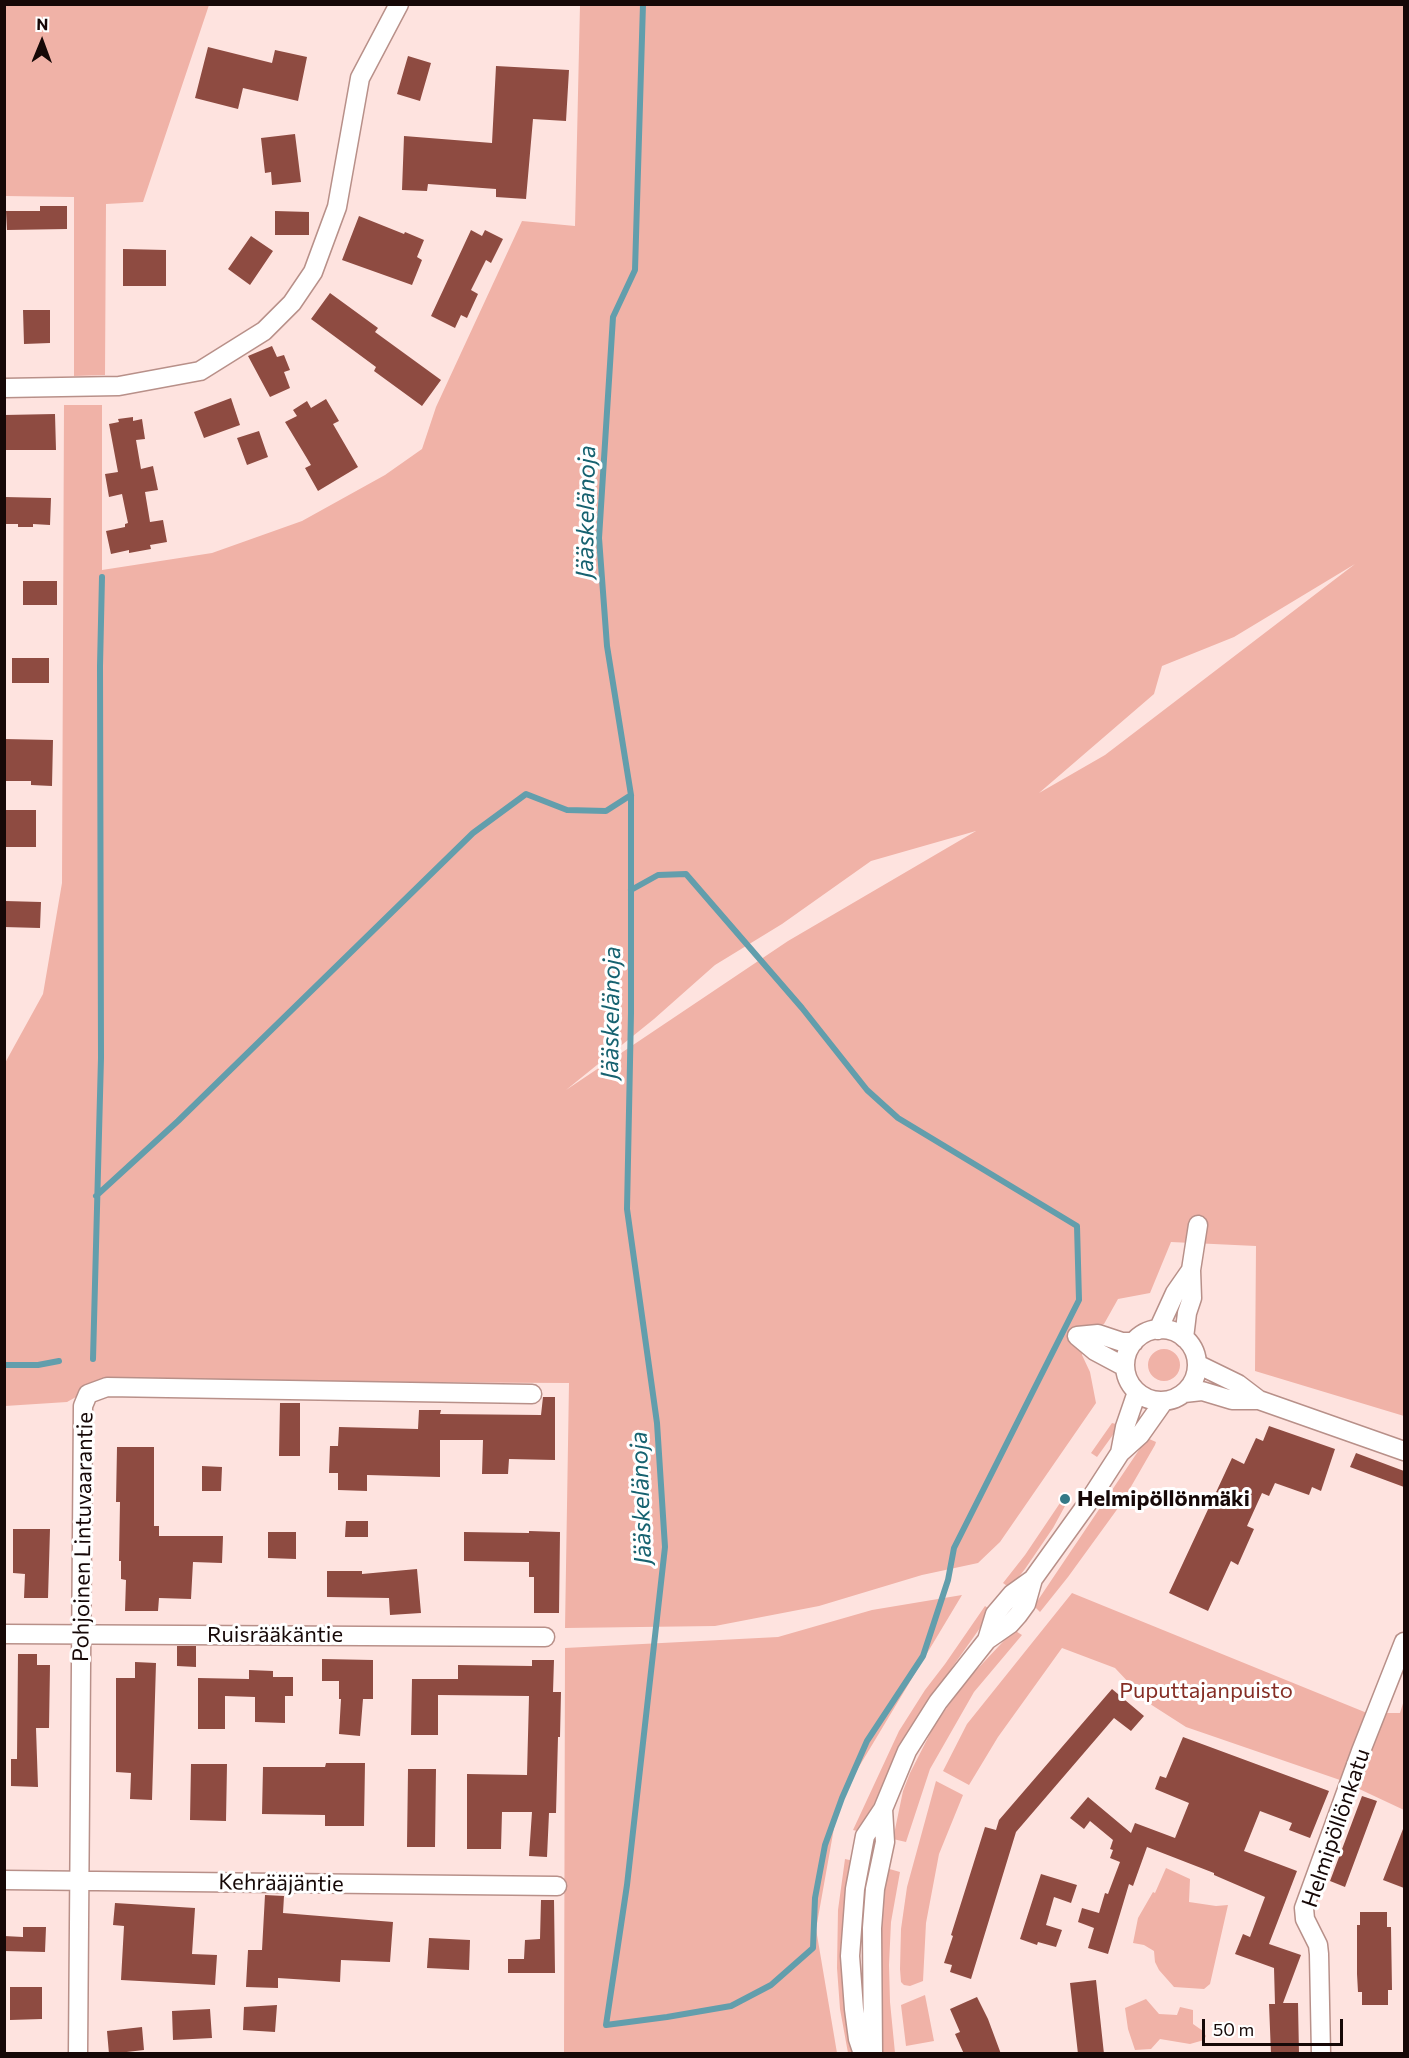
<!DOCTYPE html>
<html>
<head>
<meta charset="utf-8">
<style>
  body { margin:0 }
  #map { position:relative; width:1409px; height:2058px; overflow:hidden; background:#fee3df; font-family:Commissioner,sans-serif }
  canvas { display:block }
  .frame { position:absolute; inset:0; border:6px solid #160807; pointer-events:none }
  .north { position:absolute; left:12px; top:12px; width:60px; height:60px; -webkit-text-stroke:4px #fff; paint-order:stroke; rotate:1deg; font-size:16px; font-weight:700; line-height:24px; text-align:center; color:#160807 }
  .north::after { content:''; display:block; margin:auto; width:21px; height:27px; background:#160807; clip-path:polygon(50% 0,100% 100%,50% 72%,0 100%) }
  .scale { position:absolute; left:1202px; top:2019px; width:141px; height:27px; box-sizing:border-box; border:3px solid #160807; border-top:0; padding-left:8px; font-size:18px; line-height:21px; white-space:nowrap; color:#160807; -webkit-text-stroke:4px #fff; paint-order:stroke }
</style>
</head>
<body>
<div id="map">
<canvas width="1409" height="2058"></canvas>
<div class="frame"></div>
<div class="north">N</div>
<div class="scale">50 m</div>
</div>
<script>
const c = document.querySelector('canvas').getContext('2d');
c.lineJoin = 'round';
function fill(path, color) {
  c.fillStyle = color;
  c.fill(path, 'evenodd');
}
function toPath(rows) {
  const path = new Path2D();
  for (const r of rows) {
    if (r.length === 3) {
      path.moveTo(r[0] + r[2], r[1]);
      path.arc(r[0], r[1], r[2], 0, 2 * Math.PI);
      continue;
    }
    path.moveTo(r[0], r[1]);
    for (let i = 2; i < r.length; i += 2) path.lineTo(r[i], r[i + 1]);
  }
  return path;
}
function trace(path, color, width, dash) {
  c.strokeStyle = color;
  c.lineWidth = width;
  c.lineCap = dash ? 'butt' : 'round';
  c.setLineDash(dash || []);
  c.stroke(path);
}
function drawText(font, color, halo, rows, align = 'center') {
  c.font = font + ' Commissioner,sans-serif';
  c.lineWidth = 6;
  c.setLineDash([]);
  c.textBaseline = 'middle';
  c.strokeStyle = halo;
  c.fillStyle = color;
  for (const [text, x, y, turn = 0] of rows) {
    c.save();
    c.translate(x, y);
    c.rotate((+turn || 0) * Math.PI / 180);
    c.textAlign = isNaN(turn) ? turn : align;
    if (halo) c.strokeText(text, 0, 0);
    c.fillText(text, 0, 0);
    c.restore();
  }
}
fill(toPath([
  [5,4,209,5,143,202,106,204,105,375,74,376,74,197,5,196],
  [580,5,1404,5,1404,1416,1255,1371,1256,1246,1171,1242,1150,1293,1118,1299,1104,1324,1087,1330,1082,1355,1090,1372,1096,1403,1000,1542,978,1563,922,1575,819,1606,715,1626,565,1628,569,1383,362,1382,112,1377,67,1402,5,1406,5,1063,43,994,62,883,64,405,102,405,102,570,212,553,302,521,385,475,422,449,436,407,522,221,575,226],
  [1355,564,1105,755,1039,793,1154,694,1162,666,1234,637],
  [976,831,788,941,566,1090,654,1019,715,965,782,924,871,861],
  [1164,1365,16],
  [1112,1423,1120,1425,1097,1457,1091,1453],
  [1147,1438,1156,1442,1155,1445,1121,1504,1068,1577,1040,1612,1034,1606],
  [1060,1503,1065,1506,1053,1528,1025,1569,1010,1588,1003,1583,1025,1555],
  [1072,1593,1367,1713,1400,1713,1404,1700,1404,1810,1340,1780,1186,1727,1147,1702,1115,1668,1062,1648,998,1737,969,1785,943,1771,967,1724],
  [962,1595,839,1800,816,1929,837,2053,564,2054,565,1648,778,1637,872,1610],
  [985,1606,992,1611,915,1720,903,1741,861,1832,853,1830,899,1731,925,1690,945,1664],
  [1014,1630,1022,1635,974,1692,930,1769,906,1842,893,1839,903,1791,910,1773,935,1724,967,1680],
  [936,1781,963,1795,939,1854,926,1923,923,1981,910,1986,904,1985,901,1982,900,1969,901,1929,907,1887],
  [845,1859,854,1861,857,2053,848,2053,840,2009,837,1968,838,1910],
  [886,1868,900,1872,891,1922,889,1965,890,2002,895,2053,881,2054,882,2023,879,1932],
  [1166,1868,1190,1879,1189,1902,1216,1906,1228,1905,1210,1984,1204,1989,1174,1987,1159,1970,1155,1962,1154,1951,1144,1945,1133,1943,1138,1918,1153,1892,1155,1893],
  [925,1995,934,2041,906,2046,901,2005],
  [1146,1999,1159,2014,1177,2015,1180,2007,1193,2010,1193,2024,1203,2031,1206,2036,1204,2040,1190,2044,1160,2039,1151,2049,1135,2050,1128,2029,1125,2008]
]), '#f0b2a7');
trace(toPath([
  [631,890,658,875,686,874,802,1008,867,1090,898,1118,1077,1226,1079,1300,954,1548,948,1580,923,1656,867,1741,842,1798,825,1845,815,1898,813,1948,771,1985,731,2006,667,2017,606,2025,627,1885,665,1547,657,1423,627,1209,631,1013,631,795,607,646,599,538,613,317,635,270,643,4],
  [96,1196,178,1121,473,833,526,794,567,810,606,811,631,795],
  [93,1359,101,1058,100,666,102,577],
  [4,1365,38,1365,59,1361]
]), '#629eac', 6);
fill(toPath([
  [208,47,272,63,275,50,307,57,298,101,243,88,238,109,195,98],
  [408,56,431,63,420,101,397,94],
  [496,66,569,70,566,121,533,119,526,199,496,197,496,189,428,184,427,191,402,190,404,136,492,143],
  [295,134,301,182,272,185,271,172,265,173,261,138],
  [40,206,67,206,67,229,7,230,6,211,40,211],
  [275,211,309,212,309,235,275,235],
  [359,216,404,234,405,232,424,240,417,257,422,260,412,285,342,260],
  [471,230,482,236,485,230,503,239,491,263,486,260,471,290,478,294,467,318,461,315,455,328,431,316],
  [251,236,273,251,250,285,228,269],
  [123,249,166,250,166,286,123,286],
  [330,293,378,328,375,332,441,380,422,406,374,371,376,367,311,319],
  [23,310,50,310,50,343,24,344],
  [272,346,277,357,284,355,290,370,284,372,290,388,270,397,248,356],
  [231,398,240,425,204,438,194,412],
  [326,399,339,421,333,424,358,467,318,491,305,468,311,465,285,422,297,416,293,410,307,401,311,408],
  [55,414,56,450,4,450,4,415],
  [133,417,133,421,142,419,145,439,136,440,141,469,153,466,158,490,145,492,150,522,163,520,167,542,150,545,151,549,129,553,129,550,111,554,106,531,125,527,125,524,128,523,122,494,109,497,105,474,118,472,109,424,119,422,118,419],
  [259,431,268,457,247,465,237,438],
  [4,497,51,498,50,525,33,524,33,527,18,527,18,524,4,524],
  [23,581,57,581,57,605,23,605],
  [12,658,49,658,49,683,12,683],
  [4,739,53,740,52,786,31,785,31,781,4,781],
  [4,810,36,810,36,847,4,847],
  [5,901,41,902,40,928,4,927],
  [543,1397,555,1397,555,1460,509,1459,508,1474,482,1474,483,1440,440,1440,440,1477,367,1475,367,1491,338,1490,338,1473,329,1473,330,1446,338,1446,339,1427,418,1429,419,1410,441,1410,440,1414,541,1415],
  [280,1403,300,1403,300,1456,279,1456],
  [1269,1426,1335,1449,1321,1491,1312,1487,1309,1495,1275,1483,1269,1496,1262,1493,1247,1526,1254,1529,1238,1565,1231,1561,1208,1611,1169,1593,1232,1458,1244,1464,1256,1438,1263,1441],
  [117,1447,154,1447,154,1526,159,1526,159,1536,223,1536,222,1563,193,1562,191,1599,159,1598,158,1611,125,1611,126,1580,121,1579,121,1561,119,1561,120,1502,116,1502],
  [1356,1453,1404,1471,1404,1487,1350,1467],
  [202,1466,222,1467,221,1491,202,1491],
  [346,1521,368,1521,368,1537,345,1537],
  [13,1529,50,1529,48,1598,24,1598,25,1574,13,1573],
  [529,1531,560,1532,559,1613,534,1613,534,1577,529,1577,529,1562,464,1561,464,1532,529,1533],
  [268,1532,296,1532,296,1559,268,1558],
  [417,1569,421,1613,390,1615,389,1598,327,1597,327,1571,362,1571,362,1574],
  [177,1646,196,1646,196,1667,177,1666],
  [18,1654,37,1654,37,1665,50,1665,49,1728,36,1728,38,1787,11,1786,11,1759,17,1759],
  [322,1659,373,1660,373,1699,363,1699,360,1736,339,1734,341,1699,339,1699,339,1681,322,1681],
  [532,1660,554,1660,553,1692,561,1692,560,1737,558,1737,556,1813,549,1813,547,1857,529,1856,532,1812,502,1812,501,1849,467,1849,467,1774,527,1775,529,1696,438,1695,438,1735,411,1735,412,1679,458,1679,458,1665,532,1666],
  [135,1662,156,1663,152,1800,130,1799,131,1773,116,1772,116,1678,135,1678],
  [249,1670,273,1671,273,1677,293,1677,293,1696,285,1696,285,1723,255,1722,255,1697,225,1696,225,1729,198,1729,198,1678,249,1679],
  [1112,1689,1144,1716,1131,1731,1114,1718,1016,1832,971,1979,950,1972,952,1965,944,1963,953,1936,951,1935,985,1827,996,1830,999,1820],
  [1183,1737,1329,1791,1310,1838,1289,1830,1292,1823,1260,1811,1244,1851,1297,1871,1269,1944,1301,1955,1283,2003,1298,2003,1299,2054,1271,2054,1269,2004,1275,2004,1274,1968,1235,1954,1243,1934,1250,1937,1265,1897,1214,1875,1214,1873,1147,1847,1133,1886,1129,1884,1108,1954,1088,1948,1094,1928,1078,1922,1082,1908,1099,1913,1105,1893,1108,1894,1120,1862,1110,1858,1113,1850,1110,1849,1113,1840,1090,1821,1084,1829,1070,1818,1088,1797,1131,1833,1135,1823,1175,1838,1189,1803,1155,1789,1160,1776,1166,1778],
  [326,1763,365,1763,364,1826,325,1826,325,1815,262,1814,263,1767,325,1767],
  [191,1764,227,1764,226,1821,190,1820],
  [408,1769,436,1769,435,1847,407,1847],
  [1362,1796,1377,1801,1345,1887,1330,1881],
  [1403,1829,1404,1829,1404,1888,1383,1880],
  [1041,1874,1077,1885,1071,1903,1054,1897,1046,1925,1062,1930,1056,1947,1038,1942,1037,1945,1020,1939],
  [265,1895,284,1896,283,1913,393,1922,390,1962,341,1960,340,1982,278,1978,278,1988,246,1987,248,1950,262,1950],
  [541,1900,554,1900,555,1973,508,1973,508,1959,524,1959,525,1940,540,1939],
  [115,1903,195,1908,192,1954,217,1955,215,1985,121,1980,124,1926,113,1925],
  [1360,1912,1387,1912,1387,1927,1391,1927,1392,1990,1388,1990,1388,2005,1362,2005,1362,1992,1358,1992,1357,1974,1357,1925,1360,1925],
  [23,1927,46,1927,45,1952,4,1951,4,1936,23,1937],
  [429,1938,470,1940,469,1970,427,1968],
  [1096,1980,1104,2054,1078,2054,1070,1983],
  [10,1987,42,1987,42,2019,10,2020],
  [977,1997,988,2019,1001,2054,964,2054,955,2034,960,2032,950,2009],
  [277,2005,275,2032,243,2030,244,2007],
  [210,2009,212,2038,173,2040,172,2011],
  [142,2027,144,2050,109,2054,107,2031]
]), '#8e4b41');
const street = toPath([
  [4,388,119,386,200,371,264,331,292,303,313,272,337,207,360,78,399,4],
  [1161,1365,36],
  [1158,1330,1175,1293,1191,1270],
  [1077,1336,1098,1334,1122,1342,1134,1342],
  [1077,1336,1095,1351,1125,1367],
  [1184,1338,1187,1313,1192,1298,1191,1270,1198,1225],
  [1197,1364,1238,1384,1259,1400,1404,1451],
  [1184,1393,1202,1391,1232,1400,1259,1400],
  [1120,1453,1125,1427,1137,1392],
  [4,1634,545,1637],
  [987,1640,995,1614,1012,1594,1033,1579,1087,1504,1120,1453,1140,1435,1164,1401],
  [4,1880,557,1886],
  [78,2054,83,1406,88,1394,107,1387,532,1394],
  [863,2054,858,2039,854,2009,850,1956,855,1889,865,1836,883,1809,907,1751,938,1702,987,1640,1010,1624,1018,1615,1026,1604,1033,1579],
  [873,2054,872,1928,875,1889,885,1842,883,1809],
  [1321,2054,1319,1954,1318,1945,1305,1919,1304,1908,1361,1751,1404,1642]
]);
trace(street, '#b89089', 21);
trace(street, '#fff', 18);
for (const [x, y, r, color] of [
  [1065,1499,6,"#347987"]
]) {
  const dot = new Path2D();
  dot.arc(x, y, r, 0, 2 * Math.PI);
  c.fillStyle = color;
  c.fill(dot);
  trace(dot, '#fff', 2);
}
drawText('bold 22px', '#160807', '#fff', [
  ["Helmipöllönmäki",1077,1499]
], 'left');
drawText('22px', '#160807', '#fff', [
  ["Pohjoinen Lintuvaarantie",83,1537,-89],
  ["Ruisrääkäntie",275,1635],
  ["Helmipöllönkatu",1336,1828,-71],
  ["Kehrääjäntie",281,1883,1]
]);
drawText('22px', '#862e25', '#fff', [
  ["Puputtajanpuisto",1206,1691]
]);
drawText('italic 24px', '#166270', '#fff', [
  ["Jääskelänoja",586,512,-89],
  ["Jääskelänoja",611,1013,-89],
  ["Jääskelänoja",641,1498,-92]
]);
</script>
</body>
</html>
